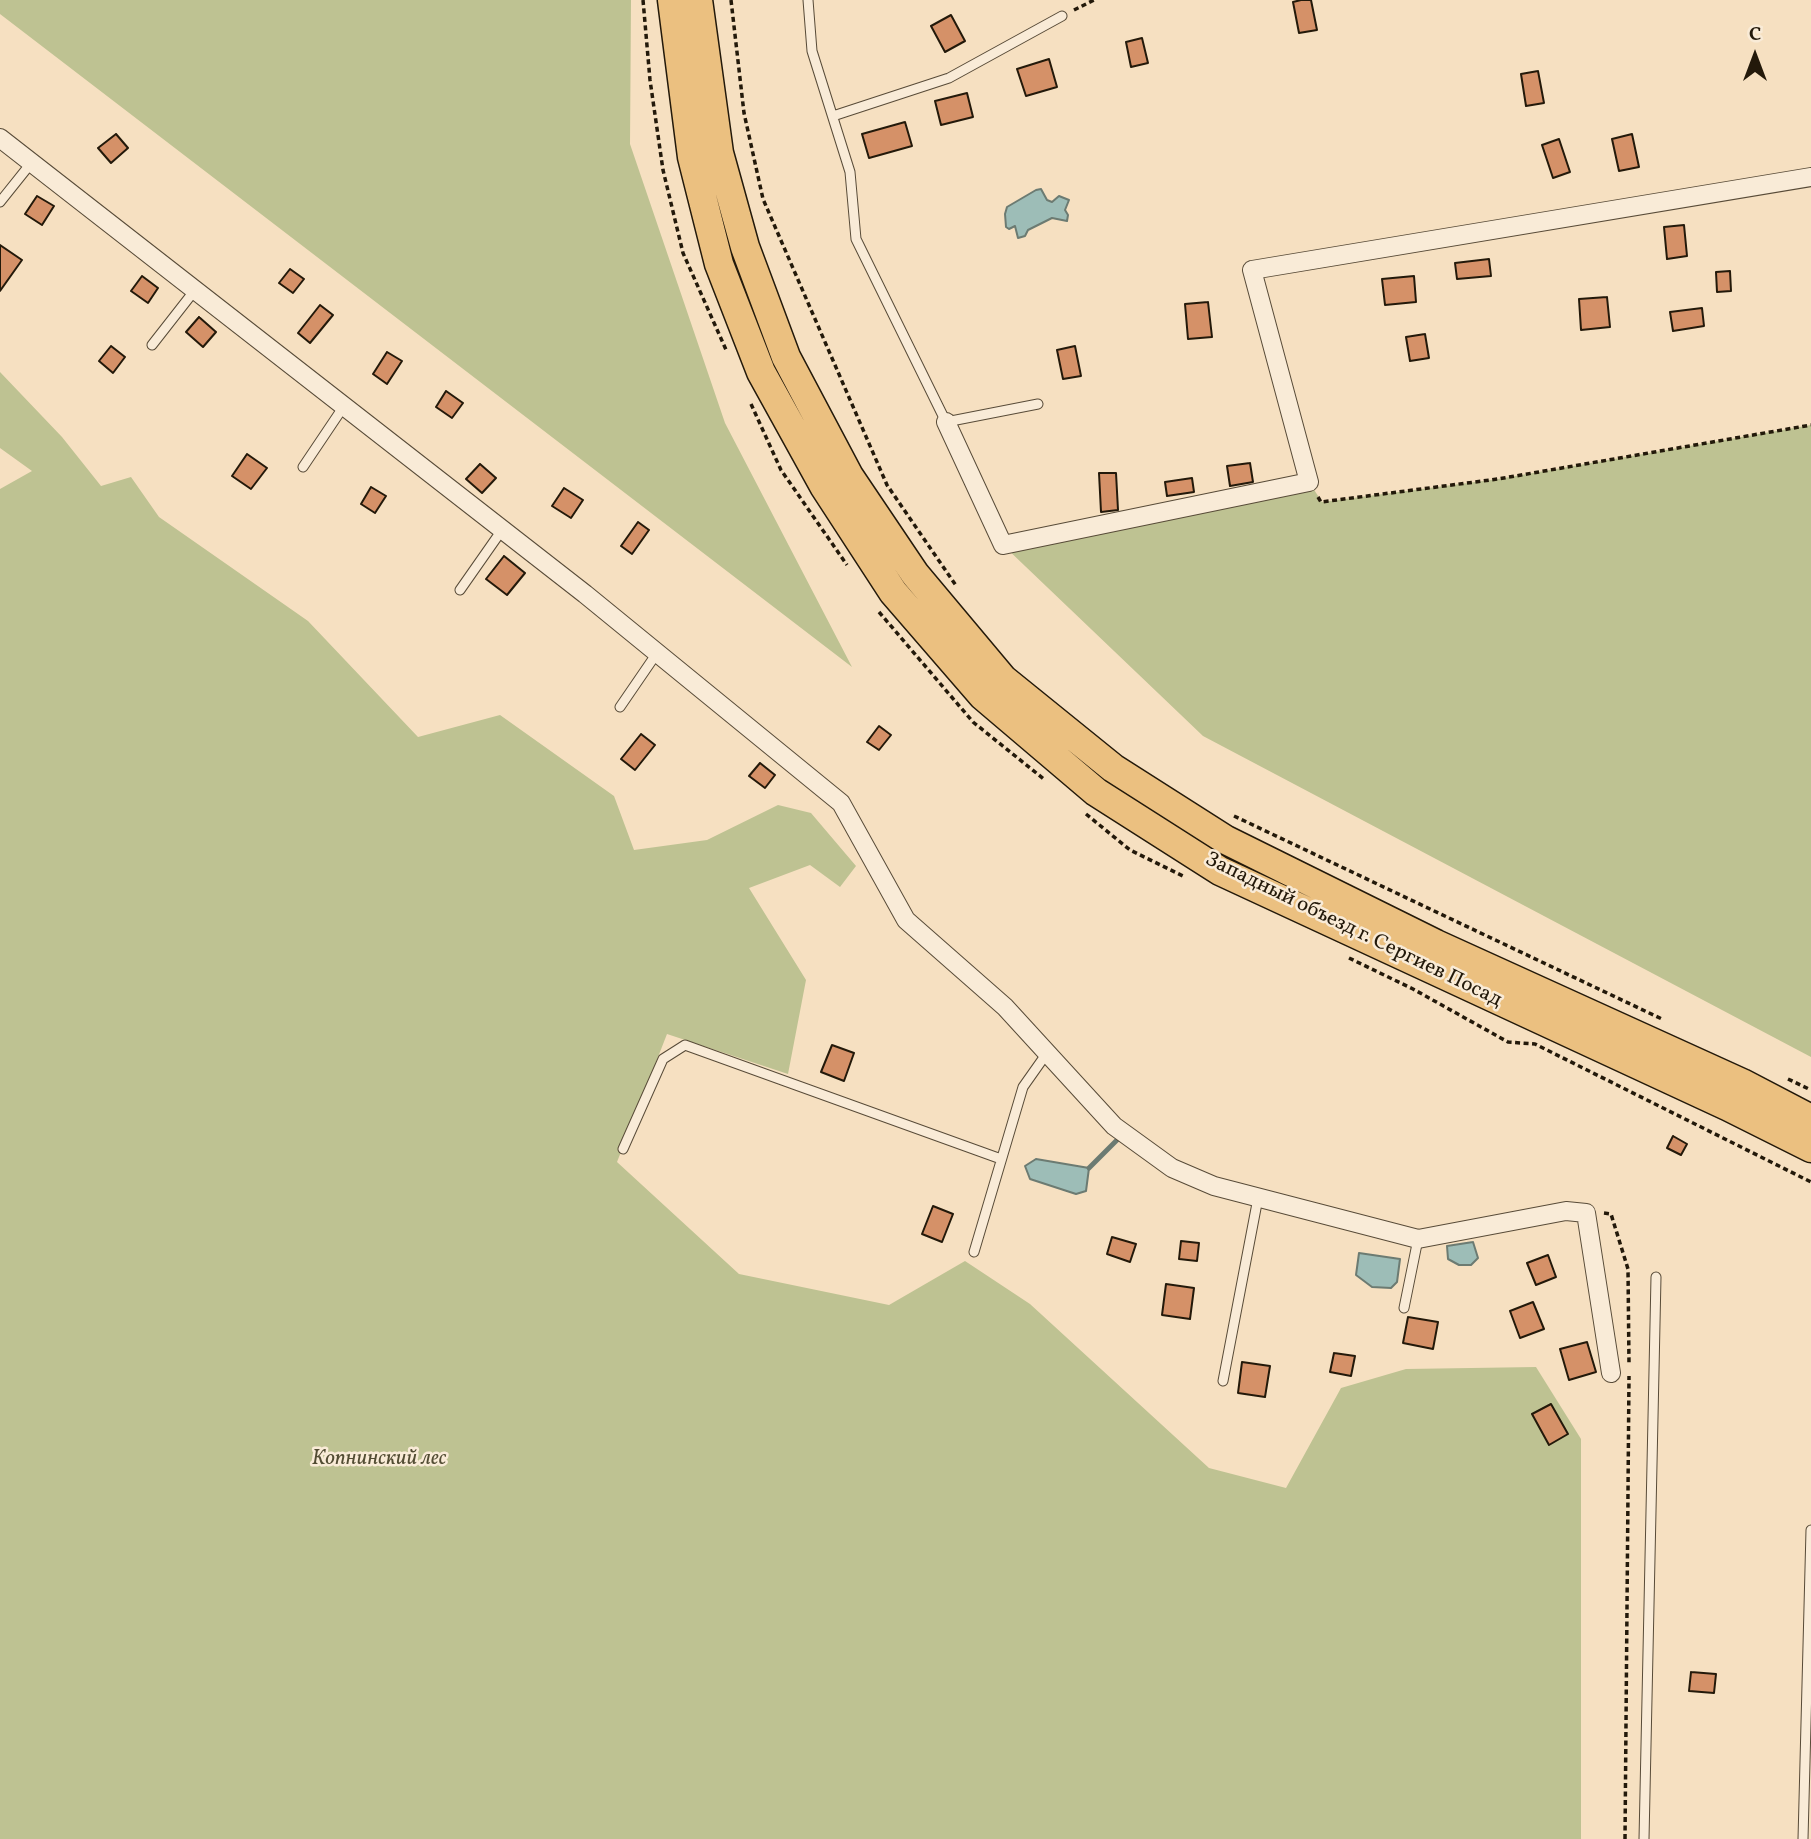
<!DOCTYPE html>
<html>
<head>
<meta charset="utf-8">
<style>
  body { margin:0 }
  #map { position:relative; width:1811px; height:1839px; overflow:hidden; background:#f6e0c1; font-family:Vollkorn,serif }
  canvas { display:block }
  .north { position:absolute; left:1720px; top:21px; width:70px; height:70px; -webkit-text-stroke:5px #f9ebd7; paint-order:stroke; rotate:0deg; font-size:19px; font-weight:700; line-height:28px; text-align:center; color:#23190a }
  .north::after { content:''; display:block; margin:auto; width:24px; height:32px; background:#23190a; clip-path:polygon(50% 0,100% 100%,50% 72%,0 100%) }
</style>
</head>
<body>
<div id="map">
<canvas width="1811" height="1839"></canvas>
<div class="north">С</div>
</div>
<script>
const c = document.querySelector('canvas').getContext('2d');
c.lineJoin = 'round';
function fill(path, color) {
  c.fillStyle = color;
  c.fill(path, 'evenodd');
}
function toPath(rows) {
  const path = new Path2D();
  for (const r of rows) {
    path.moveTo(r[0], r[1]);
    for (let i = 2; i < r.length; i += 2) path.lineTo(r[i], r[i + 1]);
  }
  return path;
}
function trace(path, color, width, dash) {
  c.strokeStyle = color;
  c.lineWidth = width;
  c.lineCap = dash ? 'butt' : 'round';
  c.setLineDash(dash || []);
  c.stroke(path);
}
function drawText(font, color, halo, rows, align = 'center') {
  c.font = font + ' Vollkorn,serif';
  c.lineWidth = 5;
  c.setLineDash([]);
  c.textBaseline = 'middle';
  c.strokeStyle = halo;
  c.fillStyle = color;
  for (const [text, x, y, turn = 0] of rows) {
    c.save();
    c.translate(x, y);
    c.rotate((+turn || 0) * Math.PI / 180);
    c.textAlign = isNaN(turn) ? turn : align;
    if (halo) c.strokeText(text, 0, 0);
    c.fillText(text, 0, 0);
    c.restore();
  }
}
fill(toPath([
  [0,0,631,0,630,144,725,423,852,667,0,14],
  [0,372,62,437,101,486,131,477,159,517,308,621,418,737,500,715,614,796,634,850,707,840,778,805,811,813,856,866,840,887,810,865,749,888,806,980,788,1074,667,1034,617,1162,739,1274,889,1305,965,1261,1030,1304,1209,1468,1286,1488,1341,1388,1406,1369,1536,1367,1581,1439,1581,1839,0,1839,0,489,32,471,0,448],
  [1811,425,1811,1057,1203,736,1003,545,1309,482,1322,502,1498,479]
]), '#bec292');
const water = toPath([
  [1041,189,1047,200,1052,202,1059,196,1069,200,1065,210,1068,215,1067,221,1052,218,1028,230,1025,236,1018,238,1015,226,1009,229,1006,227,1005,214,1007,207,1036,190,1041,189],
  [1036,1159,1089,1168,1086,1191,1076,1194,1030,1179,1025,1166,1036,1159],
  [1473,1242,1478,1258,1471,1265,1459,1265,1448,1259,1447,1246,1473,1242],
  [1359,1253,1400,1259,1397,1282,1391,1288,1372,1287,1356,1275,1359,1253]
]);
fill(water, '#9dbdb7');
trace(water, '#6c7b72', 2);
trace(toPath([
  [1089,1168,1118,1139]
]), '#6c7b72', 5);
const building = toPath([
  [1301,0,1311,0,1317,30,1299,33,1293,2,1301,0],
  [951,15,965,41,945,52,931,26,951,15],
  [1142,38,1148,63,1131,67,1126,42,1142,38],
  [1049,59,1057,87,1026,96,1017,69,1049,59],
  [1538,71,1544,103,1526,106,1521,74,1538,71],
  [967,93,973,117,941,125,935,101,967,93],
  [905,122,912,146,869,158,862,134,905,122],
  [116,134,128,148,111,163,98,148,116,134],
  [1632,134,1639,167,1619,171,1612,139,1632,134],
  [1559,139,1570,172,1553,178,1542,145,1559,139],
  [37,196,54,206,42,225,25,214,37,196],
  [1684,225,1687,256,1667,259,1664,227,1684,225],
  [0,245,22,260,0,291,0,245],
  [1489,259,1491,276,1457,279,1455,263,1489,259],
  [290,269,304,279,293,293,279,283,290,269],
  [1730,271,1731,291,1717,292,1716,272,1730,271],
  [142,276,158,288,148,303,131,291,142,276],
  [1414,276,1416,302,1385,305,1382,279,1414,276],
  [1607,297,1610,327,1581,330,1579,299,1607,297],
  [1208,302,1212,337,1188,339,1185,304,1208,302],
  [320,305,333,315,310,343,298,333,320,305],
  [1702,308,1704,326,1673,331,1670,312,1702,308],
  [199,317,216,332,203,347,186,332,199,317],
  [1425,334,1429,358,1410,361,1406,337,1425,334],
  [111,346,125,357,113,373,99,361,111,346],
  [1075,346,1081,376,1063,379,1057,350,1075,346],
  [387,352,402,361,387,384,373,374,387,352],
  [446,391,463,403,452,418,436,407,446,391],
  [247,454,267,468,251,489,232,476,247,454],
  [1250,463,1253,482,1230,486,1227,466,1250,463],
  [480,464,496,478,482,493,466,479,480,464],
  [1099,473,1116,473,1118,510,1101,512,1099,473],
  [1192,478,1194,492,1167,496,1165,482,1192,478],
  [371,487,386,496,375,513,361,504,371,487],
  [564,488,583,500,571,518,552,506,564,488],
  [638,522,649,530,632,554,621,546,638,522],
  [504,556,525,573,507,595,486,579,504,556],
  [879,726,891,735,879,750,867,742,879,726],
  [641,734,655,745,635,770,621,759,641,734],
  [760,763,775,775,765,788,749,776,760,763],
  [832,1045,854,1053,844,1081,821,1072,832,1045],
  [1673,1136,1687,1144,1681,1155,1667,1148,1673,1136],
  [933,1206,953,1214,942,1242,922,1234,933,1206],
  [1112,1237,1136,1244,1130,1262,1107,1254,1112,1237],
  [1181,1241,1199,1243,1197,1261,1179,1259,1181,1241],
  [1548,1255,1556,1277,1536,1285,1527,1263,1548,1255],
  [1166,1284,1194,1288,1190,1319,1162,1315,1166,1284],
  [1533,1302,1544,1329,1520,1338,1510,1311,1533,1302],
  [1408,1317,1438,1322,1433,1349,1403,1343,1408,1317],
  [1587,1342,1596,1372,1569,1380,1560,1349,1587,1342],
  [1334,1353,1355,1356,1351,1376,1330,1372,1334,1353],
  [1242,1362,1270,1366,1265,1397,1238,1393,1242,1362],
  [1551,1404,1568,1434,1549,1445,1532,1414,1551,1404],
  [1691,1672,1716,1674,1714,1693,1689,1691,1691,1672]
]);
fill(building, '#d59168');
trace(building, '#23190a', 2);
const lane = toPath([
  [808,0,812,51,850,172,856,239,946,422,1038,404],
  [833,116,949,78,1062,16],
  [0,202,32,162],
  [152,345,195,290],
  [303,467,344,406],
  [460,590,502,530],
  [620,707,657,653],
  [623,1149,663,1059,685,1045,1001,1159],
  [974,1252,1023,1087,1047,1053],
  [1404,1308,1418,1239],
  [1223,1381,1258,1198],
  [1644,1839,1656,1277],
  [1803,1839,1811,1530]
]);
const street = toPath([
  [0,138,585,594,841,803,906,920,1005,1007,1114,1126,1172,1168,1214,1186,1418,1239,1566,1211,1586,1213,1611,1373],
  [946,422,1003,545,1309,482,1252,270,1811,177]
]);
const primary = toPath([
  [672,0,692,157,719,264,761,372,824,486,893,592,983,696,1096,792,1220,871,1727,1106,1811,1148],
  [698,0,719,153,745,247,786,357,849,476,915,574,1003,679,1113,768,1226,840,1436,944,1742,1083,1811,1119]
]);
trace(lane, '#584b38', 11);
trace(street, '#584b38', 20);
trace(primary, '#23190a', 31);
trace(toPath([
  [643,0,650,80,663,170,683,253,727,352],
  [731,0,744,113,763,199,887,485,957,587],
  [1074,10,1094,0],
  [751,404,781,470,847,565],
  [1318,497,1321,502,1498,479,1811,425],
  [879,612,973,722,1045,780],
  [1086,814,1130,850,1185,877],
  [1234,816,1664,1020],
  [1349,958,1413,989,1508,1042,1535,1044,1811,1182],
  [1788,1079,1811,1090],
  [1604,1213,1611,1214,1628,1269,1629,1364],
  [1625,1839,1629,1376]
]), '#23190a', 3.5, [5, 3.5]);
trace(lane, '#f9ebd7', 9);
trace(street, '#f9ebd7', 18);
trace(primary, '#ebc080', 28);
drawText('21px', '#23190a', '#f9ebd7', [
  ["Западный объезд г. Сергиев Посад",1353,931,26]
]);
drawText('italic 21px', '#524c33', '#f9ebd7', [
  ["Копнинский лес",379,1460]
]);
</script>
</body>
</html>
